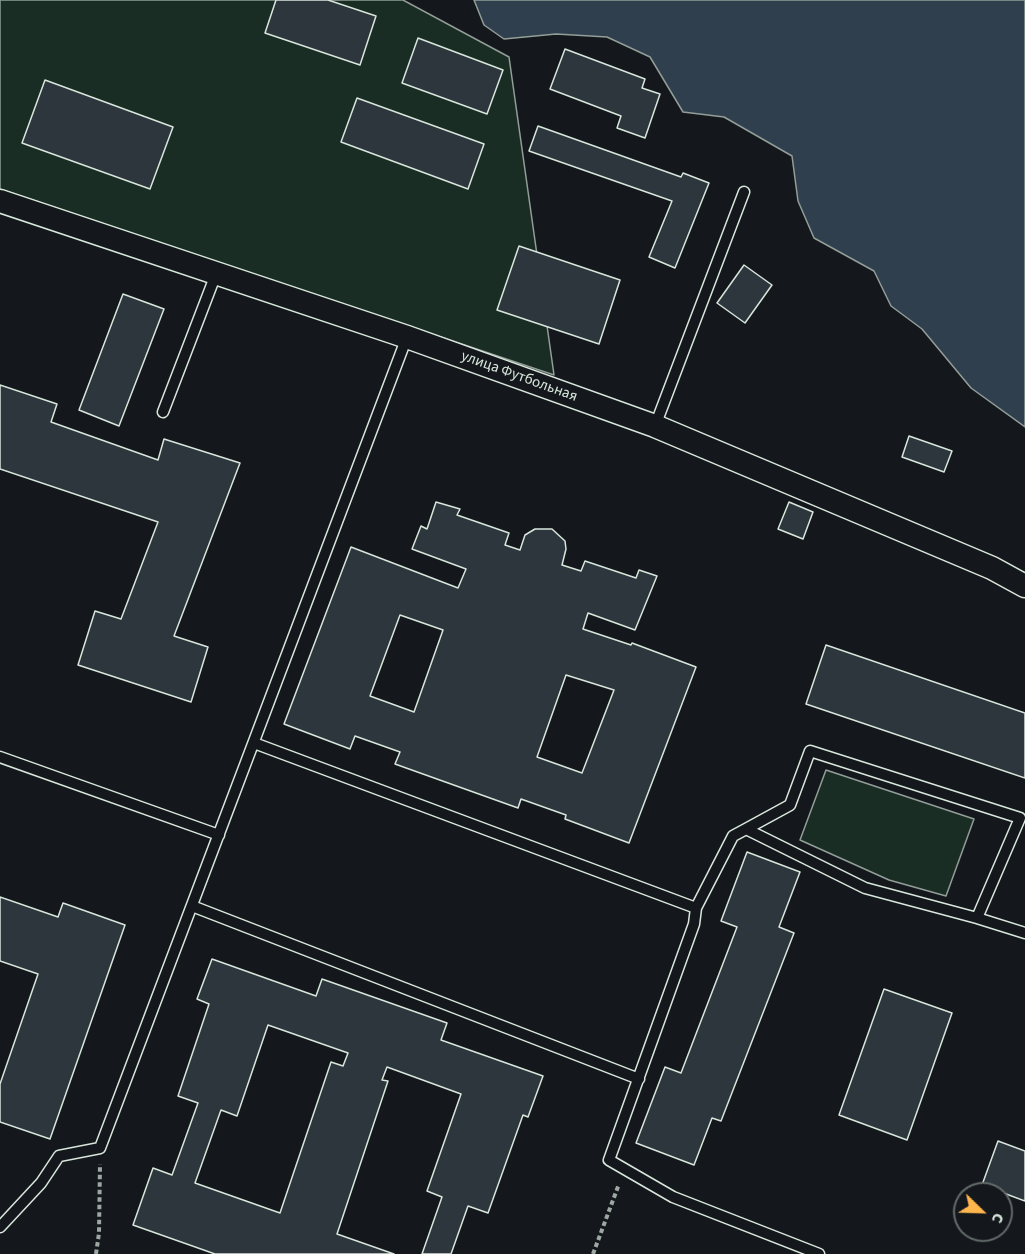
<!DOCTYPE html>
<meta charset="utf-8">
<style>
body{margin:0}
#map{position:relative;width:1025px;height:1254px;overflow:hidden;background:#14181c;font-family:"Source Sans 3",sans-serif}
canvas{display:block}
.north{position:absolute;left:953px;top:1182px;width:60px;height:60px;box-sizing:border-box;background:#14181c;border:2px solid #626a69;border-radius:50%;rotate:113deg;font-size:16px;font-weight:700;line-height:24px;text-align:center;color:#d8e6dc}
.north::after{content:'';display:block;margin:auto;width:21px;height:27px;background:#ffb74d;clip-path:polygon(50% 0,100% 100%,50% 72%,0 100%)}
</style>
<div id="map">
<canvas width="1025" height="1254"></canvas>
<div class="north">С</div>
</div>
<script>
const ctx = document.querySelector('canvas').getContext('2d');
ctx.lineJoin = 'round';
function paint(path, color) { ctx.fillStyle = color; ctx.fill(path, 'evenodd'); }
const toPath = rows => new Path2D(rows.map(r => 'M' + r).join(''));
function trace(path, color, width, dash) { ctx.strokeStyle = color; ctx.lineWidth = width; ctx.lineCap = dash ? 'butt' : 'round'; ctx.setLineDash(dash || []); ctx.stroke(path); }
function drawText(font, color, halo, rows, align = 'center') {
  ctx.font = font + ' "Source Sans 3",sans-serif'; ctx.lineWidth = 4.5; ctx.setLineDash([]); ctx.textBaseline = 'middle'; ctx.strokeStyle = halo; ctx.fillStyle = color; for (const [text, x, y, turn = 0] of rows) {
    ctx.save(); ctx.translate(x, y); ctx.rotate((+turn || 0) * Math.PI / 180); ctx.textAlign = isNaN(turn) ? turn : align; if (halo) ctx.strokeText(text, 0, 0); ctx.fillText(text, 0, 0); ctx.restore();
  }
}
const green = toPath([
 [0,0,403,0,509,57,554,375,0,189,0,0],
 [826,770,974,819,946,896,889,880,800,840,826,770]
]);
const water = toPath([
 [474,0,1025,0,1025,427,971,388,922,329,891,306,874,271,814,238,798,201,792,156,724,117,683,112,650,57,607,37,556,34,504,39,484,25,474,0]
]);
const building = toPath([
 [276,0,328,0,376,16,360,65,265,33,276,0],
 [418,38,503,70,487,114,402,83,418,38],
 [565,49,645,79,642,88,660,94,645,138,617,128,621,116,550,89,565,49],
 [45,80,173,127,150,189,22,143,45,80],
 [357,98,484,144,468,189,341,142,357,98],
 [538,126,681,177,683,173,709,183,675,268,649,257,672,201,529,151,538,126],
 [519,246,620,280,599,344,497,310,519,246],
 [744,265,772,285,745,323,717,303,744,265],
 [123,294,164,309,119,426,79,410,123,294],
 [0,385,57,404,51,422,158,460,164,439,240,463,174,636,208,647,191,702,78,665,95,611,121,619,158,522,0,469,0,385],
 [909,436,952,451,944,472,902,457,909,436],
 [436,502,460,509,457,515,509,533,505,545,520,550,525,535,535,529,552,529,565,541,566,549,562,565,581,571,585,561,636,578,639,570,657,576,635,630,588,613,583,629,631,645,632,643,696,667,629,843,565,819,566,815,521,799,518,808,395,764,400,752,355,736,350,749,284,724,351,547,458,588,466,569,412,549,421,526,427,529,436,502],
 [400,615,443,630,414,712,370,696,400,615],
 [566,675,614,690,582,773,537,757,566,675],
 [789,502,813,512,803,539,778,529,789,502],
 [826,645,1025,713,1025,778,806,704,826,645],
 [747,852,800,872,779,927,794,933,721,1121,712,1118,694,1165,636,1143,665,1067,681,1073,737,927,721,921,747,852],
 [0,897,58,917,63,903,125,925,50,1139,0,1122,0,1084,38,974,0,961,0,897],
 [212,959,316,996,322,979,447,1023,441,1040,543,1076,528,1117,523,1115,488,1213,468,1206,451,1254,422,1254,442,1197,427,1191,461,1094,387,1067,382,1080,388,1081,337,1234,394,1254,215,1254,133,1225,153,1168,172,1175,198,1103,178,1096,209,1004,197,999,212,959],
 [268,1025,348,1053,343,1066,331,1062,280,1213,195,1183,221,1110,237,1116,268,1025],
 [884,989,952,1013,907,1140,839,1115,884,989],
 [998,1141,1025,1151,1025,1201,982,1185,998,1141]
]);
const path = toPath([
 [96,1254,99,1233,100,1164],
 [593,1254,619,1184]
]);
const lane = toPath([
 [163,412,216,274],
 [655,426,744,192],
 [254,743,696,908,733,836,746,829,790,805,810,751,1020,818,977,918,865,888,746,829],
 [0,757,219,835],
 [192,906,639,1079],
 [696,908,694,924,609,1160,673,1197,819,1254],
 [977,918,1025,933],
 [0,1227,41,1183,59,1156,100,1148,407,337]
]);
const street = toPath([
 [0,201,407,337,655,426,992,568,1025,586]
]);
const streetNames = [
 ["улица Футбольная",519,377,20]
];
paint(green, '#1a2d24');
trace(green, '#939e99', 1.5);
paint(water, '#2f3f4d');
trace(water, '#939e99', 1.5);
paint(building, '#2c363c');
trace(building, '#d8e6dc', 1.5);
trace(lane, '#d8e6dc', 13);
trace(street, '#d8e6dc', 25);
trace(path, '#9da8a2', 4, [4.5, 3]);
trace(lane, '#14181c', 10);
trace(street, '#14181c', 22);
drawText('15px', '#d8e6dc', '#14181c', streetNames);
</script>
